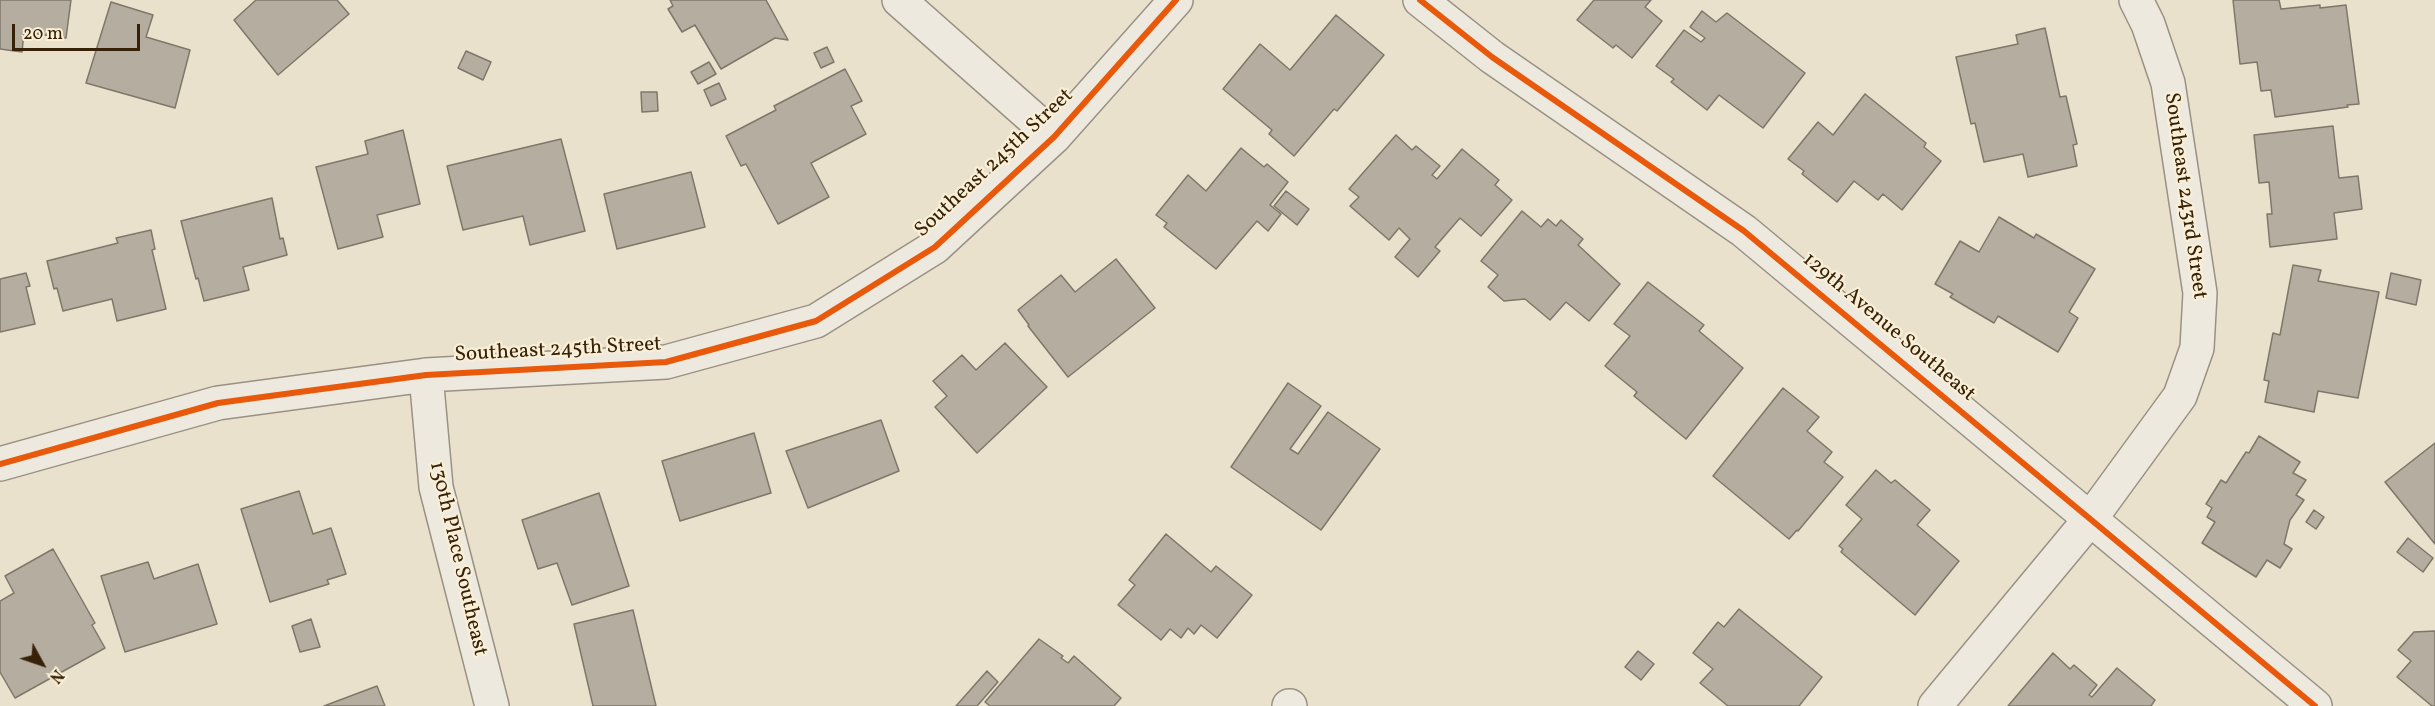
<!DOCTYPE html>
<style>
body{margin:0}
#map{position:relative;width:2435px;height:706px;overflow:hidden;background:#eae1cd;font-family:Vollkorn,serif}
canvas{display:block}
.north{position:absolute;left:12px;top:634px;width:60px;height:60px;-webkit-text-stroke:4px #f9efd7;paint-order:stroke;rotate:130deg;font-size:16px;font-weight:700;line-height:24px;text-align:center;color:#372109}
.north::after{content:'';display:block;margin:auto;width:21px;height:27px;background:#372109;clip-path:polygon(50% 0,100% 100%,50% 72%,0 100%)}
.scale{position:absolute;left:12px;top:24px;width:128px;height:27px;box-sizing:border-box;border:3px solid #372109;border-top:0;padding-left:8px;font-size:18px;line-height:21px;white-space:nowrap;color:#372109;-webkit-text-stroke:4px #f9efd7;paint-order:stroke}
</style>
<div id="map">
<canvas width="2435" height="706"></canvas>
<div class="north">N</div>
<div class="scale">20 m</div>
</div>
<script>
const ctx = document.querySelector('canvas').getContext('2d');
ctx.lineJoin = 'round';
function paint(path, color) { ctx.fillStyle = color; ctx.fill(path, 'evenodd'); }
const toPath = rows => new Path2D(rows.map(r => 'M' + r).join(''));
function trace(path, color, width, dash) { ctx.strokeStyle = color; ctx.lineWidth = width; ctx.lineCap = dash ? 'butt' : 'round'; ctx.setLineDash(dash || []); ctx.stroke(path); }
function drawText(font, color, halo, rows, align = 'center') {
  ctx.font = font + ' Vollkorn,serif'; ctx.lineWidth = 4.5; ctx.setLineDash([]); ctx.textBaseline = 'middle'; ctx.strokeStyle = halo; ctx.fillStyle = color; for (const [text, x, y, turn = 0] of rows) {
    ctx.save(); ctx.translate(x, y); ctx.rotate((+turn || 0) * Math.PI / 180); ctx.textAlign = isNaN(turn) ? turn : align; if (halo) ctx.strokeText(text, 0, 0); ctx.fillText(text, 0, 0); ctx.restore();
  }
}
const building = toPath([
 [0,0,71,0,66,38,24,32,22,52,0,49,0,0],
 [256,0,337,0,349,14,278,75,234,20,256,0],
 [670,0,766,0,788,40,775,38,721,69,695,25,682,32,668,9,673,6,670,0],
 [1594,0,1651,0,1645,7,1662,21,1632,58,1616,45,1613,48,1577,20,1594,0],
 [2233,0,2279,0,2281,9,2320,5,2320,8,2346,5,2359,104,2347,105,2348,107,2275,117,2271,90,2261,91,2257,62,2240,64,2233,0],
 [111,2,153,15,146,37,190,50,175,108,86,83,111,2],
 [1702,11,1716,22,1727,13,1805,73,1763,128,1719,95,1707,110,1671,82,1674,79,1656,66,1684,30,1701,42,1705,38,1690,27,1702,11],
 [1336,15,1384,55,1337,111,1334,109,1294,156,1269,134,1272,130,1223,89,1260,44,1290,70,1336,15],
 [2045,28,2060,97,2066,96,2077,144,2073,145,2077,166,2028,177,2023,154,1984,162,1975,123,1971,124,1956,57,2018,44,2016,35,2045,28],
 [827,47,834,62,821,68,814,53,827,47],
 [466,51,491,62,483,80,458,68,466,51],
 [709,62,716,74,698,84,691,72,709,62],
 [845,69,862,101,851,106,866,134,811,163,829,197,778,224,746,164,741,166,726,136,776,110,774,106,845,69],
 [719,83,726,99,711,106,704,90,719,83],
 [641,92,657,92,658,111,642,112,641,92],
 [1865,94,1926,143,1924,147,1941,161,1902,210,1883,194,1878,200,1854,181,1837,202,1802,174,1804,171,1788,159,1818,122,1833,135,1865,94],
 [2333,126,2339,178,2358,176,2362,209,2334,213,2337,239,2270,247,2267,214,2272,214,2269,182,2259,183,2254,135,2333,126],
 [403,130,420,204,377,215,383,237,338,249,316,167,368,154,365,141,403,130],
 [1396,135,1412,150,1416,146,1440,166,1432,175,1437,179,1462,149,1499,180,1495,185,1512,200,1481,236,1460,218,1435,247,1440,251,1418,277,1395,257,1410,239,1399,228,1389,240,1350,206,1359,197,1349,189,1396,135],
 [561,139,585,231,530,245,523,216,463,230,447,166,561,139],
 [1241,148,1264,167,1267,164,1288,182,1270,205,1281,214,1268,231,1257,221,1216,269,1164,227,1167,223,1156,215,1188,175,1206,191,1241,148],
 [691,172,705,227,617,249,604,194,691,172],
 [1286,191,1309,209,1297,225,1274,206,1286,191],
 [272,198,280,239,283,238,287,255,243,267,249,290,204,301,198,278,196,279,181,221,272,198],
 [1522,211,1541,227,1548,219,1556,226,1561,220,1583,239,1578,245,1620,284,1589,321,1566,302,1550,320,1525,299,1504,301,1488,287,1498,275,1481,261,1522,211],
 [1999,217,2034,238,2036,234,2095,269,2069,312,2078,318,2058,352,1998,316,1994,323,1950,297,1953,294,1935,284,1960,241,1979,252,1999,217],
 [151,230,155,249,152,250,166,309,117,321,112,299,63,311,57,288,54,289,47,261,118,243,116,238,151,230],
 [1116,259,1155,308,1068,377,1028,326,1029,325,1018,310,1061,275,1075,292,1116,259],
 [2293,265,2321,270,2318,281,2379,292,2358,398,2318,391,2314,412,2265,402,2269,381,2264,380,2273,333,2280,335,2293,265],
 [26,273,30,286,26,287,35,324,0,332,0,279,26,273],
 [2391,273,2421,280,2416,305,2386,298,2391,273],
 [1648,282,1704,325,1699,331,1743,368,1686,439,1634,396,1637,392,1605,366,1630,336,1614,324,1648,282],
 [1005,343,1047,387,977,453,935,407,947,396,933,381,962,355,976,370,1005,343],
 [1288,383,1321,406,1290,449,1298,454,1328,412,1380,449,1321,530,1231,467,1288,383],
 [1783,388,1819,417,1807,431,1832,452,1824,462,1843,477,1798,531,1797,530,1789,539,1713,476,1783,388],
 [881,420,899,471,808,508,786,451,881,420],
 [754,433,771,493,680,521,662,461,754,433],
 [2259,436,2300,462,2293,473,2306,480,2296,495,2304,500,2290,520,2284,544,2292,549,2280,568,2267,560,2256,577,2202,543,2215,522,2207,517,2212,508,2206,504,2221,480,2226,483,2246,452,2249,453,2259,436],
 [2435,443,2435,544,2385,482,2435,443],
 [1876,470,1891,483,1895,480,1930,510,1917,525,1959,561,1915,615,1841,552,1843,549,1839,546,1862,519,1846,505,1876,470],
 [299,491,313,534,331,528,346,574,327,580,329,584,270,602,241,509,299,491],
 [599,493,629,586,572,605,557,563,538,569,522,520,599,493],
 [2314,510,2324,517,2316,529,2306,522,2314,510],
 [1166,534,1211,572,1216,566,1252,595,1217,638,1201,625,1194,634,1188,628,1181,638,1170,629,1161,640,1118,605,1135,585,1129,580,1166,534],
 [2408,538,2433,558,2423,572,2397,552,2408,538],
 [53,549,95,623,92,625,105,648,15,698,0,672,0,601,14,593,5,576,53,549],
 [148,562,154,579,198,564,217,624,125,652,101,576,148,562],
 [1739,609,1822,677,1799,706,1728,706,1700,683,1713,669,1693,653,1718,622,1724,627,1739,609],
 [633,610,656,706,593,706,574,624,633,610],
 [311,619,320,647,300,652,292,626,311,619],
 [2435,631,2435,706,2432,706,2397,677,2411,661,2398,650,2414,632,2435,631],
 [1039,639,1063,656,1061,658,1068,663,1074,656,1121,698,1114,706,990,706,985,702,1039,639],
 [1638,651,1654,664,1641,680,1625,667,1638,651],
 [2053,653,2070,669,2074,665,2097,685,2089,695,2092,697,2117,668,2155,700,2151,706,2008,706,2053,653],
 [987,671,998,682,977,706,956,706,987,671],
 [377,686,385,706,324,706,377,686]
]);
const street = toPath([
 [899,0,1054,137],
 [1420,0,1492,57,1744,231,2315,706],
 [426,375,436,487,492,706],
 [0,464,218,403,426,375,666,362,816,321,935,247,1054,137,1176,0],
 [1289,706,1290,706],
 [1935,706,2091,518,2180,396,2197,348,2200,293,2168,83,2148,24,2136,0]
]);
const cycleway = toPath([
 [1420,0,1492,57,1744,231,2315,706],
 [0,464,218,403,426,375,666,362,816,321,935,247,1054,137,1176,0]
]);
const streetNames = [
 ["Southeast 245th Street",995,164,-43],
 ["Southeast 243rd Street",2184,196,82],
 ["129th Avenue Southeast",1888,328,40],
 ["Southeast 245th Street",558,351,-3],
 ["130th Place Southeast",457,559,77]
];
paint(building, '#b5ad9f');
trace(building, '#7f7769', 1.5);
trace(street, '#999183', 36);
trace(street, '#ede9df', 33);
trace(cycleway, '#e8590c', 6);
drawText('21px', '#372109', '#f9efd7', streetNames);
</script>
